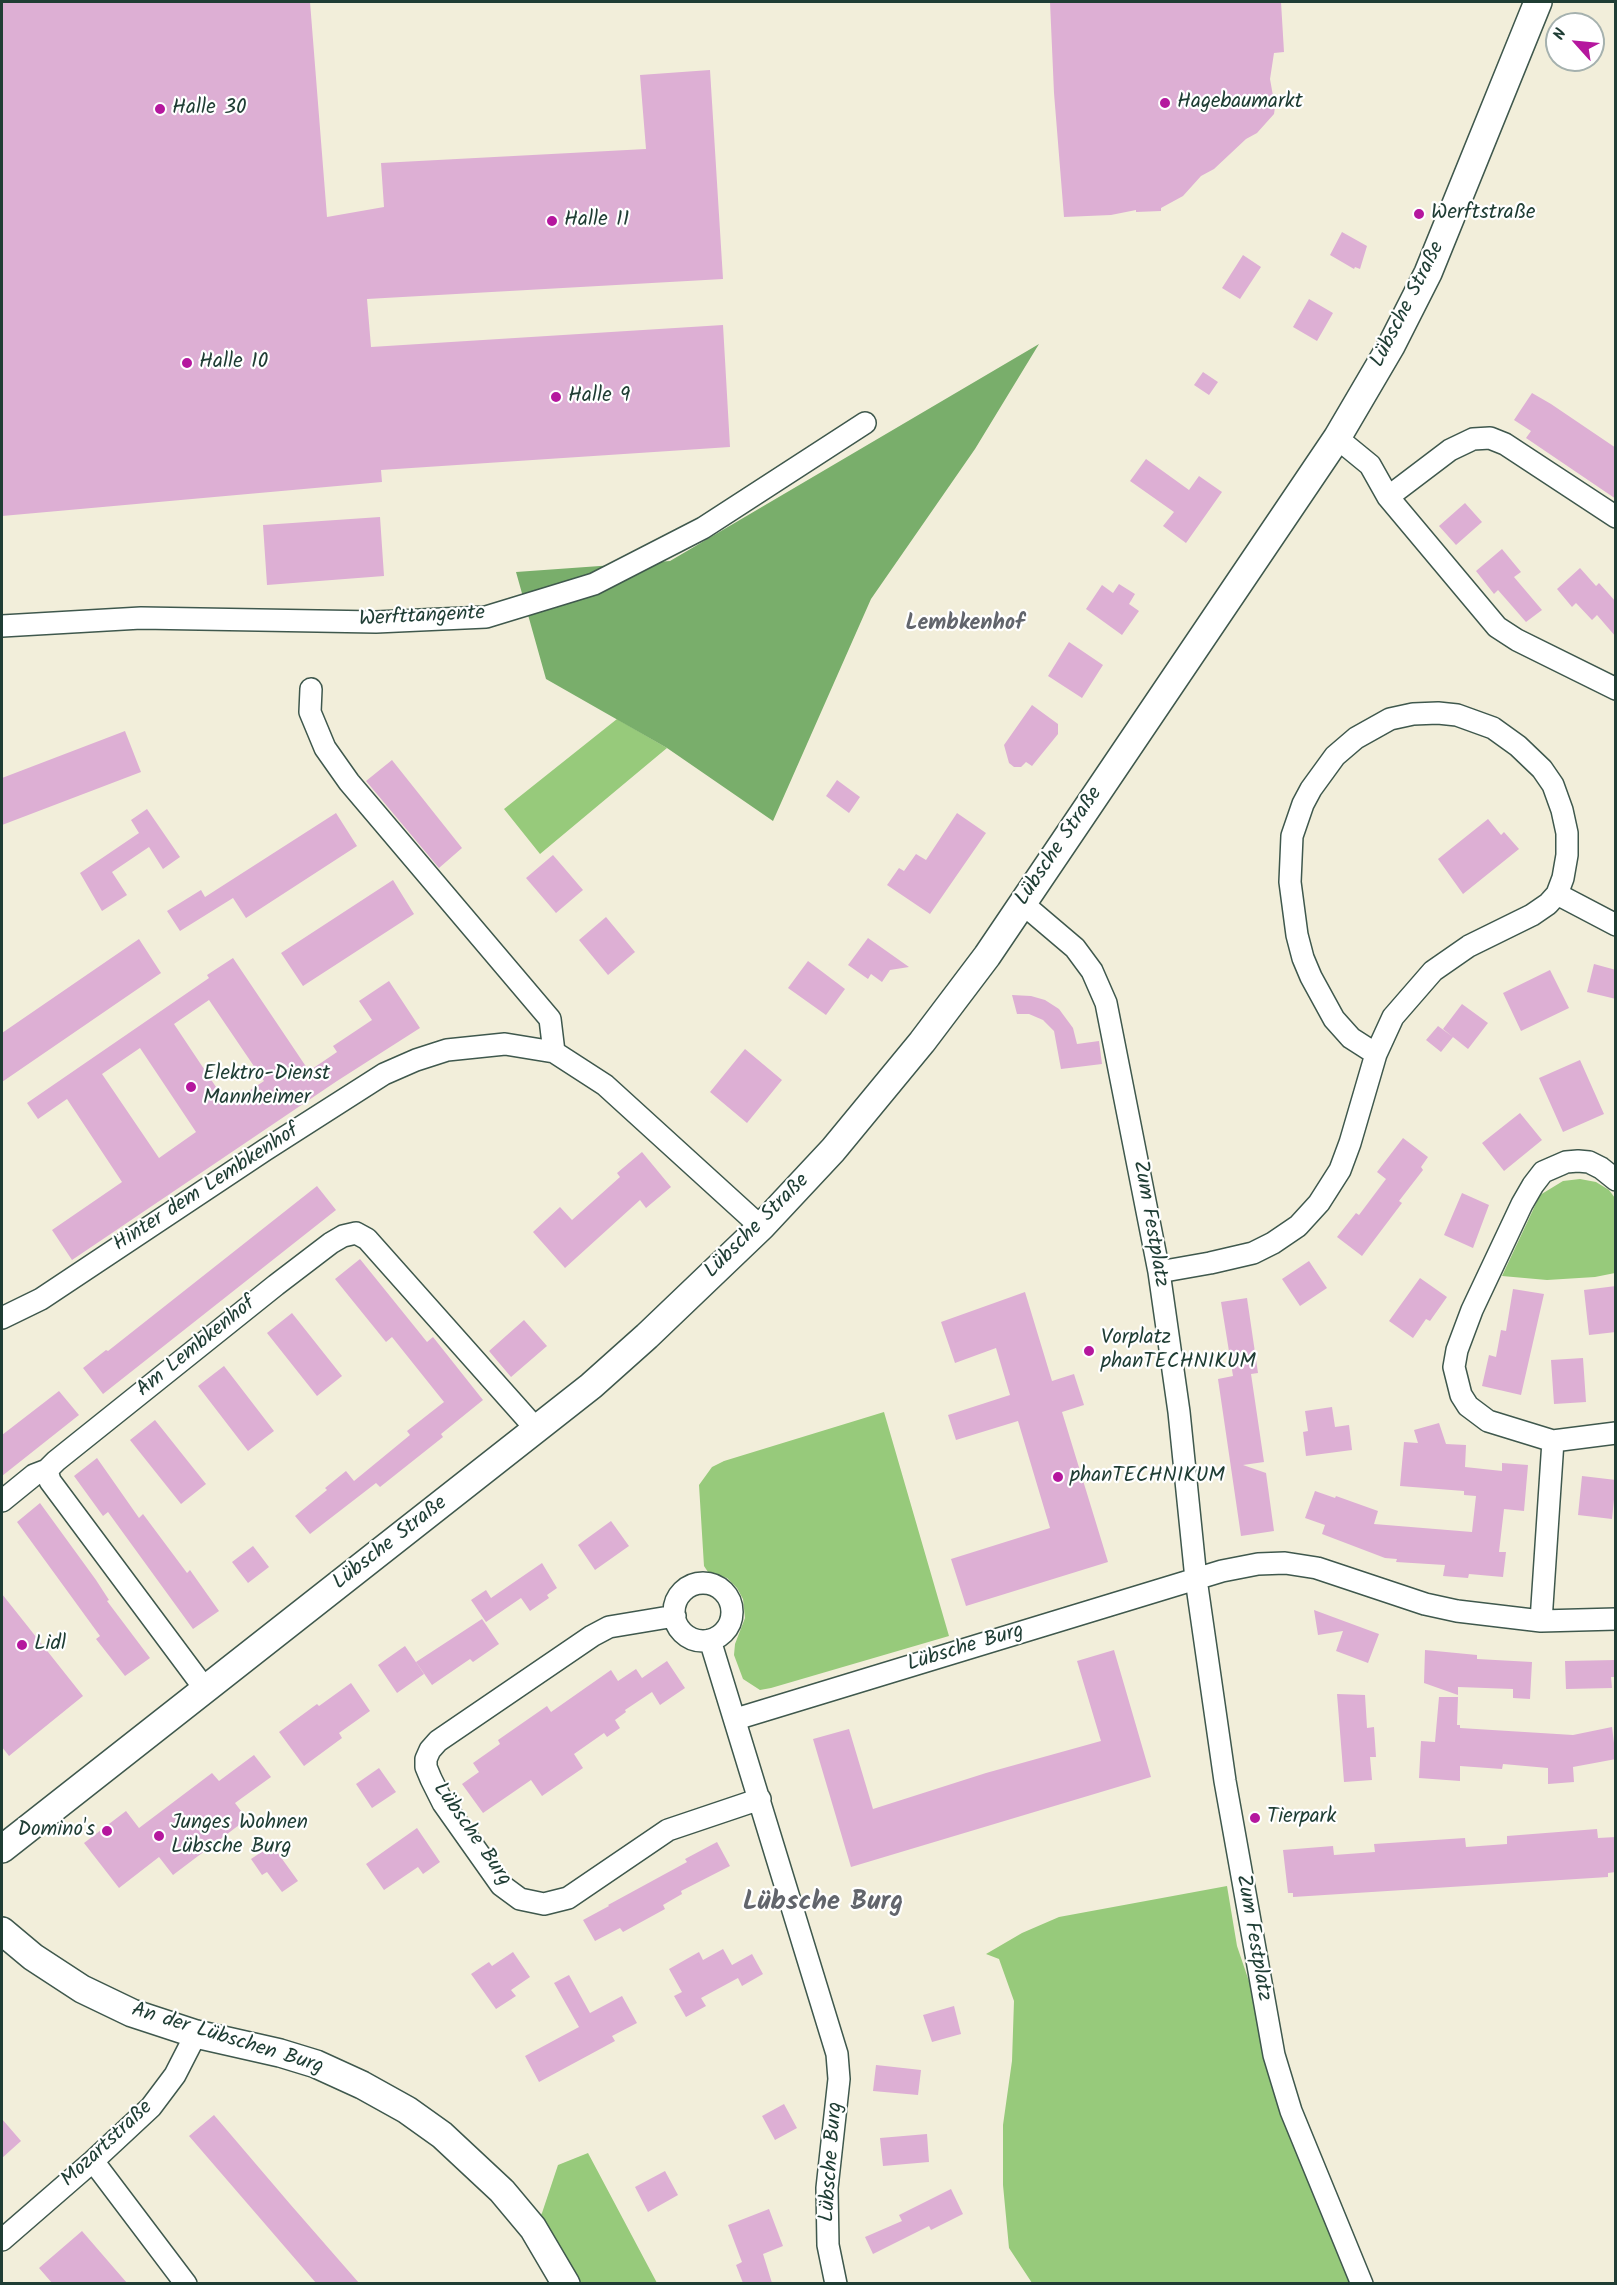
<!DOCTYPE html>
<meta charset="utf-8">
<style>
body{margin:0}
#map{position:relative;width:1617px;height:2285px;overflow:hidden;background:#f2eeda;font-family:Kalam,sans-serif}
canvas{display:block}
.frame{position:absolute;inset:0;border:3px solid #1f3d34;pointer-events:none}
.north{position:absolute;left:1545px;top:12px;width:60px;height:60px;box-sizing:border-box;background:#fff;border:2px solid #a5b1ae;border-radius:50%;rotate:297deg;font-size:16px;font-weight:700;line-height:24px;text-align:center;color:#1f3d34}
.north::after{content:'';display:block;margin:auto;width:21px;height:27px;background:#b5179e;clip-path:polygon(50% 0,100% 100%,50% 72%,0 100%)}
</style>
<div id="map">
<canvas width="1617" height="2285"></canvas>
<div class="frame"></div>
<div class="north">N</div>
</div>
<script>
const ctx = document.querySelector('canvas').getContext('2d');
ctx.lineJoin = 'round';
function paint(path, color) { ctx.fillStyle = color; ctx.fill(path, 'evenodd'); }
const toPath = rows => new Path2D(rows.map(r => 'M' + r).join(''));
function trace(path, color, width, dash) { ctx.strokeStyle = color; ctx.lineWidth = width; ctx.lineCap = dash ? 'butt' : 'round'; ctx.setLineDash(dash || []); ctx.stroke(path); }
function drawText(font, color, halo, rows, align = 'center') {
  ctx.font = font + ' Kalam,sans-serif'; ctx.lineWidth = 4.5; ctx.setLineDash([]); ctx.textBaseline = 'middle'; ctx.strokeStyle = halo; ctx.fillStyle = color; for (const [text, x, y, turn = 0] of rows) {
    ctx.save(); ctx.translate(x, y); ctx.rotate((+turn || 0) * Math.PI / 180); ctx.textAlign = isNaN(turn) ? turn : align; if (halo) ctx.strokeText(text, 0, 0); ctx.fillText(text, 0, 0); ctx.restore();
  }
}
const green = toPath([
 [617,719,667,748,540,854,504,809],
 [1580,1179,1596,1182,1609,1190,1615,1198,1615,1273,1595,1277,1547,1280,1502,1276,1540,1195,1563,1181],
 [884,1412,949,1636,771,1688,760,1690,743,1679,734,1655,735,1644,745,1618,743,1599,737,1588,727,1578,708,1572,704,1566,699,1485,712,1467,724,1461],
 [1227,1886,1237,1946,1274,2055,1362,2283,1032,2283,1009,2248,1003,2185,1003,2125,1012,2061,1014,2001,999,1959,986,1954,1022,1933,1059,1917],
 [588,2153,657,2283,566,2283,533,2228,542,2213,558,2165]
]);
const forest = toPath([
 [1039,344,975,449,871,599,773,821,667,748,546,679,516,572,670,561]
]);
const building = toPath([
 [2,2,310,2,327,217,384,207,381,163,646,149,640,75,710,70,723,279,367,299,371,347,723,325,730,447,381,470,382,482,2,516],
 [1050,2,1281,2,1284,52,1274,53,1270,79,1275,107,1274,114,1257,133,1246,139,1214,169,1201,176,1183,196,1161,208,1161,211,1136,212,1136,210,1111,215,1064,217,1054,93],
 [1342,232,1367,246,1360,269,1355,267,1354,269,1330,255],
 [1243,255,1261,267,1240,299,1222,288],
 [1309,299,1333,313,1317,341,1293,327],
 [1203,372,1218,382,1209,395,1194,385],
 [1532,393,1551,404,1616,448,1616,499,1526,438,1531,431,1514,420],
 [1146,459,1189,490,1199,476,1222,492,1186,543,1163,526,1174,512,1130,481],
 [1465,503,1482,522,1456,545,1439,526],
 [380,517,384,576,267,585,263,525],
 [1502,549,1521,572,1514,577,1542,610,1526,622,1498,590,1494,594,1476,571],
 [1580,568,1596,586,1599,583,1616,602,1616,637,1597,615,1592,620,1576,603,1572,607,1557,589],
 [1119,584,1135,594,1129,604,1139,611,1122,635,1086,609,1102,585,1113,593],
 [1069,642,1103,665,1082,698,1048,676],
 [1032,705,1058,724,1058,734,1032,766,1026,762,1021,767,1014,767,1009,763,1004,745],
 [125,731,141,772,2,825,2,778],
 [392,760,462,848,439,868,366,781],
 [837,780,860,797,849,813,826,796],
 [147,809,180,857,163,869,149,847,112,872,127,895,102,911,80,873,139,833,131,820],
 [336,813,357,846,246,918,233,898,180,931,167,911,201,890,205,897],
 [957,813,986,833,930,914,887,885,899,868,904,871,916,854,926,860],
 [1488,819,1501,835,1504,832,1519,849,1463,894,1438,859],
 [553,855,583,890,556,913,526,878],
 [393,880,414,914,303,986,281,953],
 [606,917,635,952,608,975,579,940],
 [868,938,909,967,890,970,882,982,871,974,868,979,848,965],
 [139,939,161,973,2,1082,2,1033],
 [233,958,309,1071,337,1052,333,1046,372,1020,359,1001,389,981,420,1028,337,1081,72,1260,52,1230,122,1182,67,1099,38,1119,27,1103,209,978,207,975],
 [209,1000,264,1081,228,1105,174,1024],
 [140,1048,196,1132,159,1158,102,1074],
 [808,961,845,989,826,1015,788,988],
 [1594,964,1616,970,1616,999,1587,992],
 [1550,970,1569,1008,1521,1031,1503,993],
 [1012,995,1031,996,1045,1000,1059,1009,1073,1028,1077,1044,1099,1041,1102,1064,1061,1069,1054,1031,1043,1020,1029,1014,1017,1014],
 [1462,1004,1488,1023,1468,1049,1443,1029],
 [1438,1026,1453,1037,1441,1052,1426,1040],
 [745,1049,782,1080,747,1123,710,1092],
 [1580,1060,1604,1114,1563,1132,1539,1078],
 [1520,1113,1542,1140,1504,1171,1482,1143],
 [1403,1138,1428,1157,1421,1167,1423,1170,1399,1201,1402,1203,1362,1256,1337,1237,1356,1213,1359,1215,1386,1179,1377,1172],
 [642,1152,671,1187,646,1208,640,1200,565,1268,533,1232,560,1207,572,1220,620,1177,617,1173],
 [317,1186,336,1210,103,1394,83,1368,106,1350,108,1351],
 [1462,1193,1489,1205,1473,1248,1444,1235],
 [360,1259,427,1342,433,1337,483,1400,441,1434,443,1437,380,1487,376,1483,310,1534,295,1516,327,1490,325,1488,346,1471,354,1481,410,1435,407,1431,444,1402,392,1337,386,1342,335,1279],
 [1309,1261,1327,1288,1300,1306,1282,1279],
 [1420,1278,1447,1297,1430,1321,1426,1319,1413,1338,1389,1321],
 [1616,1286,1616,1332,1589,1335,1584,1290],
 [1513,1289,1544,1294,1521,1395,1482,1386,1489,1355,1496,1357,1501,1330,1506,1331],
 [1025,1292,1052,1381,1074,1374,1084,1405,1062,1412,1108,1562,966,1606,951,1559,1050,1528,1018,1421,956,1440,948,1415,1010,1395,996,1348,955,1363,941,1322],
 [1247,1298,1258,1373,1251,1374,1264,1462,1243,1465,1266,1473,1274,1531,1241,1536,1218,1379,1233,1376,1221,1302],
 [292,1313,342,1376,317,1396,267,1333],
 [524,1320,547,1346,511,1377,489,1351],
 [1583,1358,1586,1402,1554,1404,1551,1360],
 [224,1366,274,1431,248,1451,198,1386],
 [59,1391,79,1415,2,1476,2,1435],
 [1332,1407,1335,1427,1349,1425,1352,1450,1306,1456,1303,1432,1308,1431,1305,1411],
 [155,1420,206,1484,181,1504,130,1440],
 [1439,1423,1446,1444,1466,1445,1465,1467,1502,1471,1502,1463,1528,1465,1524,1511,1504,1509,1499,1552,1506,1552,1503,1577,1469,1574,1468,1578,1443,1576,1445,1565,1396,1562,1397,1559,1385,1558,1322,1534,1325,1525,1305,1518,1315,1491,1335,1498,1336,1496,1378,1511,1374,1524,1472,1532,1476,1496,1464,1495,1464,1491,1400,1486,1404,1442,1418,1443,1414,1430],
 [97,1458,139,1518,143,1514,187,1573,190,1570,219,1611,193,1629,108,1512,103,1516,74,1476],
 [1582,1476,1616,1480,1612,1519,1578,1515],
 [40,1503,96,1580,109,1600,107,1601,150,1658,125,1676,96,1639,100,1636,17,1522],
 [611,1521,629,1546,595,1570,578,1545],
 [253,1546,269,1567,248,1583,232,1562],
 [542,1563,557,1588,547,1595,549,1598,530,1611,521,1598,486,1622,471,1600,486,1590,491,1598],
 [2,1594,83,1696,9,1756,2,1747],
 [1314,1610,1379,1634,1368,1663,1336,1651,1343,1631,1318,1635],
 [482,1619,499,1644,473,1662,470,1659,432,1685,416,1662],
 [405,1646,424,1674,397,1693,378,1665],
 [1114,1650,1151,1777,851,1867,813,1739,849,1729,873,1809,986,1773,1101,1741,1077,1661],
 [1425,1650,1477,1655,1477,1659,1532,1662,1530,1699,1513,1698,1513,1689,1458,1687,1458,1695,1424,1683],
 [1616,1660,1616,1677,1611,1677,1612,1688,1566,1689,1565,1661],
 [667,1661,685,1688,660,1705,652,1692,625,1710,626,1712,615,1720,620,1728,607,1737,604,1733,574,1754,583,1768,542,1796,531,1780,483,1813,462,1784,479,1772,473,1763,500,1744,498,1740,547,1706,551,1712,611,1670,618,1681,636,1669,642,1678],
 [351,1683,370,1711,339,1733,342,1738,304,1766,279,1732,317,1704,319,1706],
 [1337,1694,1365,1695,1367,1728,1374,1727,1376,1757,1370,1757,1372,1780,1344,1782],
 [1439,1697,1458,1697,1457,1725,1460,1725,1460,1728,1573,1735,1612,1727,1616,1759,1573,1767,1574,1782,1548,1784,1548,1768,1503,1764,1502,1769,1460,1766,1460,1781,1419,1778,1421,1741,1435,1742],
 [254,1755,271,1777,235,1803,247,1819,173,1875,159,1857,119,1888,84,1843,126,1811,139,1828,212,1773,219,1781],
 [379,1768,396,1792,372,1808,356,1784],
 [417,1828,440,1862,423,1874,418,1867,384,1890,366,1864],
 [1597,1829,1598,1838,1616,1837,1616,1872,1608,1873,1608,1877,1293,1897,1293,1893,1288,1893,1283,1850,1333,1846,1334,1855,1375,1852,1374,1844,1465,1838,1466,1847,1507,1844,1507,1836],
 [717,1842,730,1866,681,1891,682,1894,663,1905,665,1909,623,1932,620,1928,595,1941,583,1920,609,1906,608,1905,687,1862,685,1859],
 [272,1845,298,1881,282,1892,267,1872,262,1875,251,1859],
 [723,1949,732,1965,752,1954,763,1974,742,1986,738,1978,701,1998,706,2006,686,2017,674,1996,682,1992,669,1969,699,1952,703,1960],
 [513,1952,530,1977,511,1990,516,1996,496,2009,471,1974,489,1962,492,1966],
 [569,1975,590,2013,622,1996,637,2023,612,2036,615,2041,539,2082,525,2056,579,2027,554,1983],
 [954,2006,961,2034,932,2042,923,2015],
 [876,2065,921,2070,918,2095,873,2091],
 [784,2104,797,2128,775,2140,762,2116],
 [214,2115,290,2204,359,2283,316,2283,189,2136],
 [2,2119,21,2141,2,2158],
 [927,2134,929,2162,883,2166,880,2138],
 [665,2171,678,2195,648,2212,635,2187],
 [951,2189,963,2214,931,2230,929,2226,873,2254,865,2237,902,2221,899,2215],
 [769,2209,783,2246,763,2254,772,2283,743,2283,736,2265,742,2262,728,2225],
 [82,2231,127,2283,52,2283,39,2268]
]);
const minor = toPath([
 [1337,438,1370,465,1388,497,1497,627,1517,640,1616,689],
 [1388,497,1450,450,1473,439,1490,438,1505,444,1616,517],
 [2,626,141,618,376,622,486,617,594,584,703,528,865,423],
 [311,689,310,712,325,748,349,782,550,1019,554,1052,605,1085,761,1227],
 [1557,894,1616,925],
 [1022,903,1075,948,1092,971,1106,1003,1159,1272,1179,1412,1196,1579,1225,1781,1274,2055,1291,2111,1362,2284],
 [1616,1180,1601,1168,1589,1162,1578,1161,1566,1162,1543,1172,1533,1185,1522,1204,1472,1310,1457,1350,1454,1367,1461,1395,1468,1406,1488,1421,1553,1441,1616,1433],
 [1159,1272,1210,1263,1253,1253,1273,1243,1298,1226,1319,1203,1340,1170,1350,1143,1376,1054,1393,1017,1433,971,1469,946,1532,915,1548,904,1557,894,1563,878,1567,855,1567,833,1562,810,1553,785,1542,769,1518,746,1493,728,1457,715,1438,713,1413,714,1390,719,1356,738,1335,756,1311,789,1303,804,1292,836,1290,882,1297,935,1303,958,1311,977,1334,1019,1351,1038,1376,1054],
 [2,1318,41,1299,265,1150,384,1074,416,1060,447,1050,505,1044,554,1052],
 [47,1470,50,1481,205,1689],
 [2,1501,34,1475,47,1470,56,1461,276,1285,331,1243,343,1236,356,1233,367,1239,537,1430],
 '674 1612a29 29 0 1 1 58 0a29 29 0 1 1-58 0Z',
 [675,1616,609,1627,592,1636,438,1741,430,1750,426,1759,426,1767,431,1779,443,1803,501,1885,520,1899,544,1904,568,1898,668,1830,760,1799],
 [1541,1621,1553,1441],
 [710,1640,837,2054,839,2079,827,2188,828,2245,836,2284],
 [736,1719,1222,1571,1258,1564,1285,1563,1317,1568,1425,1604,1457,1611,1541,1621,1616,1619],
 [93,2161,186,2284],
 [2,2240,93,2161,151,2107,175,2075,196,2034]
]);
const tertiary = toPath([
 [2,1849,591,1386,647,1336,761,1227,833,1150,922,1042,987,956,1337,438,1391,346,1428,273,1538,2],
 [2,1931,33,1957,82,1989,132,2013,196,2034,280,2053,316,2064,362,2085,407,2110,442,2135,502,2191,533,2228,566,2284]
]);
const markers = [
 [1165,103,6,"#b5179e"],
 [160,109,6,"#b5179e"],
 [1419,214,6,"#b5179e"],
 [552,221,6,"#b5179e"],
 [187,363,6,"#b5179e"],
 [556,397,6,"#b5179e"],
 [191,1087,6,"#b5179e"],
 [1089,1351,6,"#b5179e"],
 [1058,1477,6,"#b5179e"],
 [22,1645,6,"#b5179e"],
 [1255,1818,6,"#b5179e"],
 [107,1831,6,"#b5179e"],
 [159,1836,6,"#b5179e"]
];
const poiNames = [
 ["Hagebaumarkt",1177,103],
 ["Halle 30",172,109],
 ["Werftstraße",1431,214],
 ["Halle 11",564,221],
 ["Halle 10",199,363],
 ["Halle 9",568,397],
 ["Elektro-Dienst",203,1075],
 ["Mannheimer",203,1099],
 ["Vorplatz",1101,1339],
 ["phanTECHNIKUM",1101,1363],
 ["phanTECHNIKUM",1070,1477],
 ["Lidl",34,1645],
 ["Tierpark",1267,1818],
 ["Junges Wohnen",171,1824],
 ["Lübsche Burg",171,1848],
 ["Domino's",95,1831,"right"]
];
const streetNames = [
 ["Lübsche Straße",1409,305,-63],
 ["Werfttangente",422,618,-3],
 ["Lübsche Straße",1060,847,-56],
 ["Hinter dem Lembkenhof",207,1189,-33],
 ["Zum Festplatz",1149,1224,80],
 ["Lübsche Straße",758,1227,-45],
 ["Am Lembkenhof",197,1348,-39],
 ["Lübsche Straße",391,1544,-38],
 ["Lübsche Burg",966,1649,-17],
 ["Lübsche Burg",471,1835,55],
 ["Zum Festplatz",1252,1938,80],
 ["An der Lübschen Burg",227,2040,17],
 ["Mozartstraße",108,2145,-43],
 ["Lübsche Burg",833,2162,-86]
];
const neighbourhoodNames = [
 ["Lembkenhof",965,625]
];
const districtNames = [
 ["Lübsche Burg",823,1904]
];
paint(green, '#97ca7b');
paint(forest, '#79ae6b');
paint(building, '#ddafd4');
trace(minor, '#3f584d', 24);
trace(tertiary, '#3f584d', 30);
trace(minor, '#fff', 21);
trace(tertiary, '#fff', 27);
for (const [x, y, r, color] of markers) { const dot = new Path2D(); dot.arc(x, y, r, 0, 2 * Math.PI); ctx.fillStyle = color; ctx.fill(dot); trace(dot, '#fff', 2); }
drawText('21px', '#1f3d34', '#fff', poiNames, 'left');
drawText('21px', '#1f3d34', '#fff', streetNames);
drawText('bold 22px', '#62656c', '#fff', neighbourhoodNames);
drawText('bold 27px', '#62656c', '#fff', districtNames);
</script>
